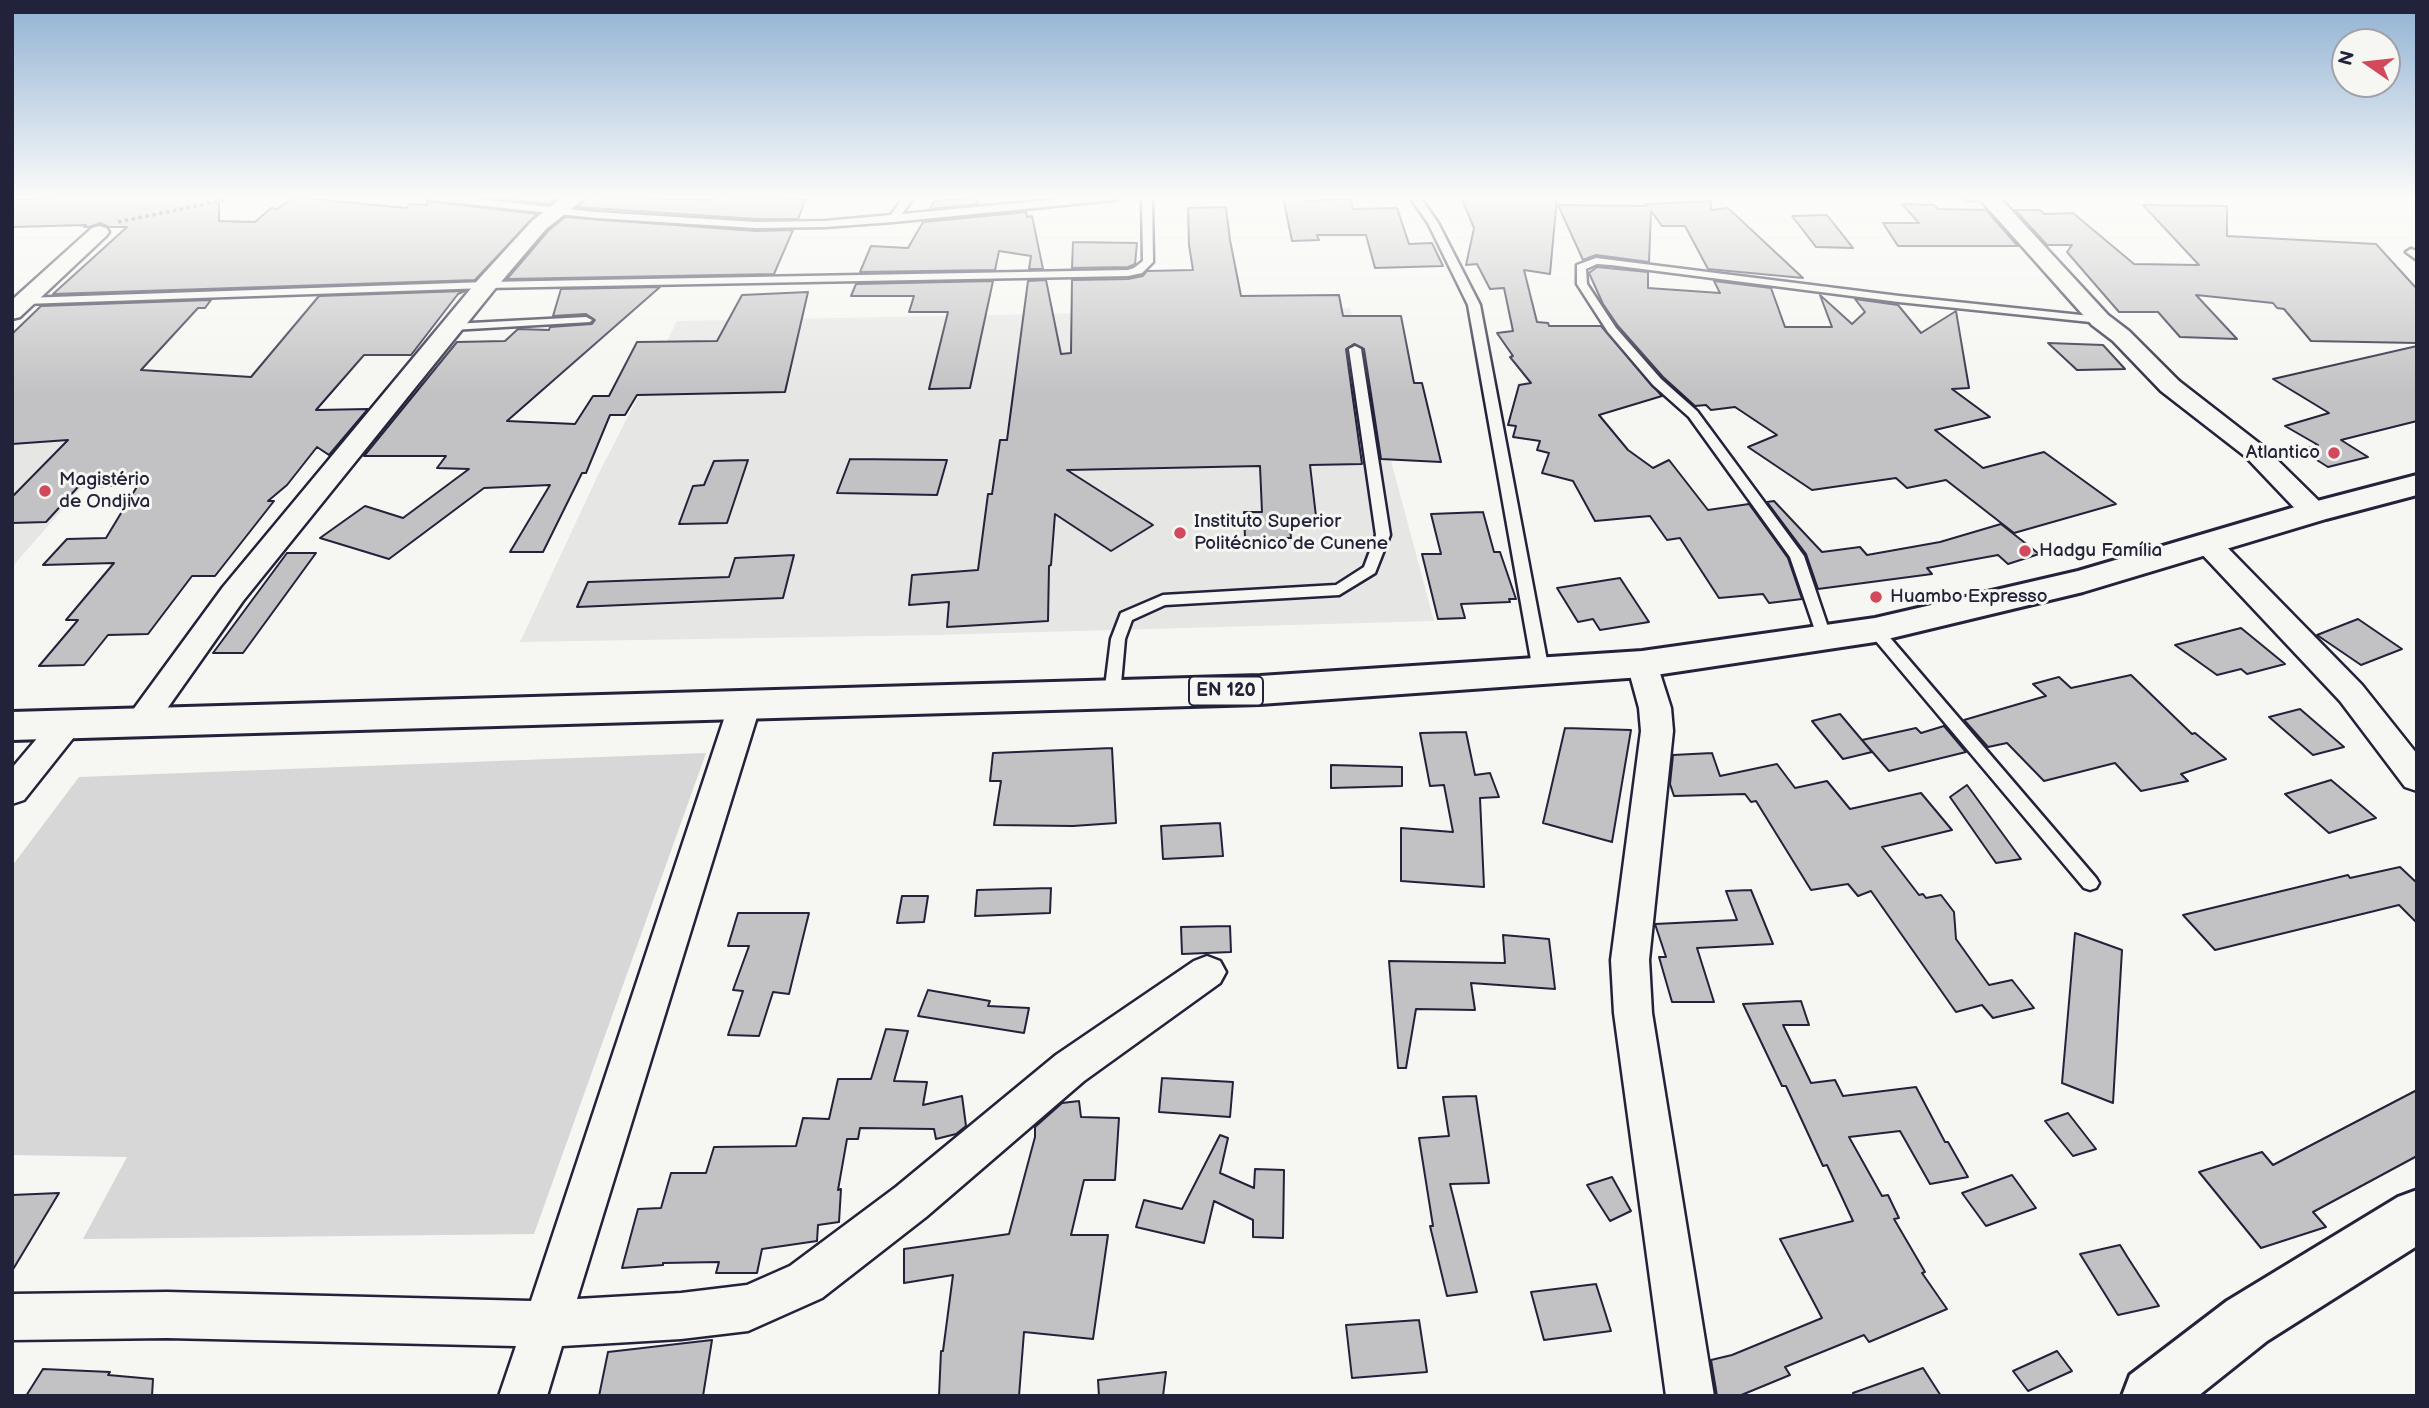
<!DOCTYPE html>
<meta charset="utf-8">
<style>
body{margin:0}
#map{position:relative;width:2429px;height:1408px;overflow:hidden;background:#f6f6f2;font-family:"Balsamiq Sans",sans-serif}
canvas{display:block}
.frame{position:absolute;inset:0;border:14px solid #22223b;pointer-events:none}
.north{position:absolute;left:2331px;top:28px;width:70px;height:70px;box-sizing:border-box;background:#f6f6f2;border:2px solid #a1a1a9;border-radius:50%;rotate:284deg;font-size:19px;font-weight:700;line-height:28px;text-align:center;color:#22223b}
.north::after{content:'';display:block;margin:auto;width:24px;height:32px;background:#d1495b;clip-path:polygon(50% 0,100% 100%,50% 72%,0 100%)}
</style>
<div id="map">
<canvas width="2429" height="1408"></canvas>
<div class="frame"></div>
<div class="north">N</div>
</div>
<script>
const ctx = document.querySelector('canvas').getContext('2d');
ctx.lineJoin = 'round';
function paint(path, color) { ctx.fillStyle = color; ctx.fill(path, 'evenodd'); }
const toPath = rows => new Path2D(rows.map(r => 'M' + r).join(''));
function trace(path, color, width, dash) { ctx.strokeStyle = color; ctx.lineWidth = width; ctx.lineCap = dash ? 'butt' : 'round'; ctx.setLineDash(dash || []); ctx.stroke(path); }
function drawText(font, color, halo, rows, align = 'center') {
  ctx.font = font + ' "Balsamiq Sans",sans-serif'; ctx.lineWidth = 6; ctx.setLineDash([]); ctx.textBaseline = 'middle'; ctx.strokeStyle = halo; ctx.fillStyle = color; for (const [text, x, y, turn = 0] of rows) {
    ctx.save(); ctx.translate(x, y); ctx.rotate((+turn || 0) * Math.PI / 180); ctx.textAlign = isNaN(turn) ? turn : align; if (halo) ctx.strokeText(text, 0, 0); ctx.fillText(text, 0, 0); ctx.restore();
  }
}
const built = toPath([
 [1350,308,1434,621,935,635,520,642,598,475,677,321],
 [149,411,12,567,12,415]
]);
const green = toPath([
 [706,753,534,1234,83,1239,127,1157,12,1155,12,866,79,777]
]);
const building = toPath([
 [64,197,219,197,219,221,255,222,271,208,277,209,294,197,406,208,410,204,427,205,427,201,537,214,475,280,53,294,127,227,109,227,100,223,89,227,84,227,86,225,12,227,12,200,64,197],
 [484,197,559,197,549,204,484,197],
 [589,197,711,200,713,197,806,199,798,219,756,219,577,207,589,197],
 [1283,197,1306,197,1307,201,1350,199,1353,209,1397,208,1409,244,1432,243,1443,266,1375,268,1366,235,1317,235,1319,240,1292,241,1283,197],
 [1461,197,1557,197,1550,274,1524,270,1537,322,1548,323,1549,326,1601,326,1662,396,1599,415,1628,450,1653,468,1669,460,1708,510,1749,504,1788,558,1802,599,1769,603,1763,594,1719,598,1680,538,1667,540,1650,516,1595,521,1573,481,1542,473,1549,453,1537,450,1540,441,1513,437,1516,426,1508,425,1519,385,1531,383,1510,357,1513,356,1497,333,1513,331,1504,288,1490,289,1477,264,1466,265,1474,228,1461,197],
 [977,198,978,204,930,209,934,201,977,198],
 [1711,201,1711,210,1728,208,1803,278,1708,269,1685,226,1662,226,1651,211,1649,262,1596,255,1583,260,1558,205,1648,206,1646,204,1711,201],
 [1902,204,1934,205,1938,209,1986,210,2018,246,1898,246,1883,223,1919,223,1902,204],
 [2143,205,2227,206,2227,236,2376,244,2417,289,2417,343,2311,341,2284,309,2277,308,2273,303,2196,295,2237,339,2180,337,2158,312,2119,312,2067,252,2072,245,2047,245,2015,210,2040,210,2044,214,2073,213,2134,264,2199,265,2143,205],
 [1226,207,1230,240,1241,296,1339,295,1343,316,1401,316,1414,383,1422,383,1441,462,1381,459,1364,349,1354,344,1346,349,1362,464,1310,465,1317,525,1290,526,1291,538,1245,538,1244,512,1262,512,1260,466,1067,470,1153,525,1111,551,1055,514,1051,565,1049,566,1048,621,947,627,949,602,909,605,912,575,978,570,988,494,992,494,1000,440,1007,440,1028,281,1046,280,1061,354,1071,353,1072,280,1128,279,1143,276,1147,271,1193,270,1189,245,1188,208,1226,207],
 [1026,212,1027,217,1032,216,1043,269,1029,269,1031,256,999,251,995,270,860,272,871,246,908,248,923,222,1026,212],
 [1827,215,1853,248,1816,247,1792,216,1827,215],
 [565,217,756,231,793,230,774,274,507,279,548,231,565,217],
 [1073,242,1137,243,1135,264,1128,267,1072,268,1073,242],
 [1597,267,1648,272,1648,288,1720,293,1714,281,1771,288,1785,327,1832,327,1820,295,1852,324,1865,312,1855,299,1898,305,1921,333,1956,311,1969,388,1952,389,1990,417,1935,430,1983,468,2044,452,2116,504,2014,533,1946,480,1907,488,1896,478,1812,490,1748,447,1777,435,1735,407,1711,410,1706,405,1695,406,1663,377,1618,326,1603,304,1589,273,1597,267],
 [993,281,970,388,929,389,948,312,909,312,914,296,851,296,856,284,993,281],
 [660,287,507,421,575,424,593,396,609,396,637,342,717,341,742,295,808,292,785,392,637,395,625,415,610,415,586,473,582,473,543,552,510,552,550,485,484,488,389,559,320,538,365,506,403,518,469,469,437,468,446,456,364,456,457,342,505,341,518,329,549,330,550,327,592,324,595,320,586,314,553,316,561,289,660,287],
 [465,291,458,294,411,355,364,355,316,410,368,409,329,455,317,447,287,485,268,501,274,501,215,576,192,576,148,634,108,635,84,665,39,666,78,620,66,620,114,563,43,565,67,539,106,538,138,485,78,487,46,522,12,523,12,497,68,440,12,444,12,334,41,306,211,300,205,308,198,308,141,370,251,377,319,296,465,291],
 [2048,343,2103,345,2125,369,2077,370,2048,343],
 [2417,346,2417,421,2341,440,2368,457,2328,467,2301,450,2318,445,2285,426,2329,413,2273,379,2417,346],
 [850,459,947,460,937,495,837,493,850,459],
 [748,460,727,523,679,524,693,486,704,485,714,461,748,460],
 [1774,501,1822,552,1860,547,1867,555,1940,542,2001,524,2039,554,2008,564,1998,555,1927,568,1932,574,1818,589,1806,554,1767,502,1774,501],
 [1483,512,1494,552,1500,552,1516,599,1509,599,1510,602,1461,604,1465,618,1438,619,1422,554,1441,554,1431,514,1483,512],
 [287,553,316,553,243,653,213,653,287,553],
 [794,555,783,598,577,607,588,582,729,577,735,558,794,555],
 [1620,578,1649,622,1600,630,1593,619,1578,622,1557,588,1620,578],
 [2358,619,2402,649,2361,665,2317,635,2358,619],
 [2241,628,2285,664,2247,674,2241,669,2217,675,2175,645,2241,628],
 [2131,675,2192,734,2195,733,2226,759,2181,774,2188,781,2141,791,2115,763,2044,781,2007,743,1988,747,1964,720,2046,696,2033,684,2059,677,2071,688,2131,675],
 [2300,709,2344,747,2313,755,2269,717,2300,709],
 [1840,714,1872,752,1843,759,1812,721,1840,714],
 [1944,726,1966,752,1889,771,1862,740,1916,728,1921,733,1944,726],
 [1565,728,1631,730,1612,842,1543,823,1565,728],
 [1466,732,1475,775,1490,773,1499,797,1480,798,1484,887,1401,881,1401,828,1453,832,1444,785,1430,786,1420,733,1466,732],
 [1112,748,1116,823,1073,826,994,825,1001,781,990,781,993,753,1112,748],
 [1712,753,1720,776,1777,764,1795,788,1827,781,1850,809,1921,793,1952,830,1882,847,1919,895,1923,894,1926,898,1941,895,1954,912,1956,939,1989,985,2012,980,2034,1008,1993,1018,1982,1005,1956,1012,1871,891,1858,896,1848,884,1811,890,1756,801,1751,802,1745,794,1674,796,1670,784,1673,755,1712,753],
 [1331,765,1402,767,1402,786,1331,788,1331,765],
 [2331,780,2376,818,2329,833,2285,794,2331,780],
 [1967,785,2021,859,1996,863,1950,797,1967,785],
 [1220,823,1223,856,1163,859,1161,826,1220,823],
 [2400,867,2417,883,2417,923,2399,905,2215,950,2183,915,2348,875,2350,878,2400,867],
 [1051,888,1050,913,975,916,977,890,1051,888],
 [1751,890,1773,944,1697,948,1714,1002,1672,1002,1659,957,1666,957,1655,924,1737,920,1726,891,1751,890],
 [902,896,928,896,924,922,897,923,902,896],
 [738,913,809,913,789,994,773,992,759,1036,728,1035,743,991,733,990,749,946,728,946,738,913],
 [1230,926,1231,952,1182,954,1181,927,1230,926],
 [2075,933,2122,950,2113,1103,2062,1083,2075,933],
 [1503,935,1549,939,1555,989,1471,983,1475,1010,1416,1009,1406,1068,1398,1068,1389,961,1505,963,1503,935],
 [928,990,990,1001,988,1006,1029,1008,1024,1033,918,1016,928,990],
 [1801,1001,1809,1025,1783,1025,1811,1083,1835,1080,1843,1096,1916,1087,1945,1142,1948,1142,1968,1177,1930,1184,1900,1131,1849,1137,1882,1196,1888,1195,1899,1218,1894,1219,1925,1272,1922,1273,1947,1309,1869,1342,1864,1335,1785,1367,1790,1375,1739,1396,1717,1396,1711,1360,1732,1355,1822,1318,1780,1239,1853,1221,1827,1165,1823,1166,1786,1086,1782,1086,1743,1004,1801,1001],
 [886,1029,908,1031,894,1081,927,1082,923,1105,962,1096,966,1126,956,1134,936,1139,934,1129,860,1128,858,1139,847,1139,838,1190,841,1189,839,1222,818,1225,817,1241,762,1249,757,1273,716,1273,719,1262,663,1263,663,1265,622,1268,638,1209,661,1208,671,1173,706,1173,714,1147,796,1146,803,1118,829,1119,838,1079,871,1079,886,1029],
 [1162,1078,1233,1082,1230,1117,1159,1112,1162,1078],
 [2417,1090,2417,1156,2313,1212,2326,1227,2261,1248,2199,1172,2262,1152,2273,1165,2417,1090],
 [1476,1096,1489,1183,1450,1184,1477,1292,1447,1296,1430,1226,1433,1226,1419,1138,1449,1136,1443,1097,1476,1096],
 [1079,1101,1081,1117,1119,1118,1115,1180,1084,1180,1071,1235,1108,1235,1093,1339,1024,1332,1019,1396,939,1396,941,1351,943,1351,953,1275,904,1283,904,1249,1009,1234,1035,1137,1035,1127,1062,1103,1079,1101],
 [2068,1113,2096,1149,2073,1156,2045,1121,2068,1113],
 [1220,1135,1228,1138,1220,1173,1254,1188,1255,1169,1284,1170,1283,1238,1253,1237,1253,1220,1214,1201,1204,1243,1136,1227,1144,1200,1182,1209,1220,1135],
 [2012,1175,2036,1208,1986,1226,1962,1193,2012,1175],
 [1612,1177,1631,1211,1610,1221,1587,1185,1612,1177],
 [59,1193,12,1271,12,1195,59,1193],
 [2120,1245,2128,1258,2159,1306,2118,1315,2080,1254,2120,1245],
 [1596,1284,1611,1331,1544,1340,1531,1292,1596,1284],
 [1419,1320,1427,1372,1352,1378,1346,1325,1419,1320],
 [712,1340,703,1396,599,1396,608,1352,712,1340],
 [2057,1351,2072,1371,2028,1391,2013,1371,2057,1351],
 [1923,1368,1941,1396,1854,1396,1853,1393,1923,1368],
 [43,1369,110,1372,108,1375,153,1379,152,1396,26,1396,43,1369],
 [1166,1372,1163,1396,1099,1396,1098,1380,1166,1372]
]);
const path = toPath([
 [118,222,239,197]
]);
const service = toPath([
 [426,197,459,197,596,212,756,222,825,221,891,215,904,197,914,197,902,214,1081,197,1119,197,1114,200,893,222,825,227,756,228,596,218,431,200,426,197],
 [1142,197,1152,197,1153,262,1142,273,1128,276,486,288,24,304,18,301,24,298,486,282,1128,270,1134,268,1143,261,1142,197],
 [1410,197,1420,197,1438,223,1480,305,1549,671,1541,676,1533,671,1468,305,1428,223,1410,197],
 [1963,197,1997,197,1992,200,1968,200,1963,197],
 [2411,249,2417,251,2417,260,2406,252,2411,249],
 [1596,258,1899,296,2100,317,2106,320,2100,323,1899,302,1611,265,1597,264,1586,269,1587,284,1616,328,1661,379,1697,411,1804,556,1832,639,1825,644,1818,639,1790,557,1689,417,1653,385,1608,332,1577,284,1577,265,1596,258],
 [586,317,592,320,590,322,452,330,446,327,452,324,586,317],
 [1355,346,1361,349,1390,535,1375,573,1339,595,1165,605,1132,620,1125,639,1120,695,1118,699,1106,699,1104,695,1111,639,1121,613,1163,595,1336,585,1364,567,1376,535,1349,349,1355,346],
 [1875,625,1880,626,2096,878,2099,883,2096,888,2090,890,2084,888,1870,634,1868,630,1870,626,1875,625]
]);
const minor = toPath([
 [563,197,586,197,546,229,494,290,243,601,152,730,141,734,130,730,125,722,130,714,223,587,478,280,532,221,563,197],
 [1978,197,1999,197,2108,315,2129,331,2179,381,2264,447,2324,506,2328,512,2324,518,2314,520,2304,518,2246,457,2161,391,2113,341,2092,325,1978,197],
 [99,226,106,228,109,232,106,236,20,317,12,319,12,300,92,228,99,226],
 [2208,535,2218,538,2362,685,2417,754,2417,791,2405,787,2340,701,2198,550,2194,544,2198,538,2208,535],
 [1642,653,1653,656,1657,664,1671,708,1673,731,1649,960,1652,1013,1714,1396,1666,1396,1614,1013,1611,960,1641,731,1639,708,1627,664,1631,656,1642,653],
 [744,696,755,699,760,707,577,1299,681,1293,747,1285,790,1266,896,1187,1056,1055,1194,961,1207,956,1220,961,1226,972,1220,983,1084,1081,926,1217,822,1298,748,1331,681,1339,562,1346,547,1396,499,1396,516,1346,167,1338,12,1340,12,1294,167,1292,531,1301,728,707,733,699,744,696],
 [67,712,78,716,83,724,78,732,24,800,12,804,12,768,56,716,67,712]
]);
const tertiary = toPath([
 [2417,1190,2417,1246,2267,1341,2198,1396,2122,1396,2130,1375,2227,1301,2398,1197,2417,1190]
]);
const primary = toPath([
 [2417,475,2417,495,2326,519,2083,592,1875,642,1642,677,1260,704,12,740,12,712,1260,676,1642,651,1875,618,2078,571,2302,505,2417,475]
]);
const markers = [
 [2334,453,7,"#d1495b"],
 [45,491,7,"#d1495b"],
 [1180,533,7,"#d1495b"],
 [2025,551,7,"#d1495b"],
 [1876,597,7,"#d1495b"]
];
const shields = [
 [1226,691,74]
];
const shieldNames = [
 ["EN 120",1226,691]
];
const poiNames = [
 ["Atlantico",2320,453,"right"],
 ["Magistério",59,480],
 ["de Ondjiva",59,502],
 ["Instituto Superior",1194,522],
 ["Politécnico de Cunene",1194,544],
 ["Hadgu Família",2039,551],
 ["Huambo Expresso",1890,597]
];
paint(built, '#e6e6e4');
paint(green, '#d7d7d7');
paint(building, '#c2c2c4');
trace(building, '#22223b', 2);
trace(service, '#22223b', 5);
trace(minor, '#22223b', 5);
trace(tertiary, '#22223b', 6);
trace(primary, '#22223b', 6);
trace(path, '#22223b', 3.5, [3.5, 3.5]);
paint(service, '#f6f6f2');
paint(minor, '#f6f6f2');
paint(tertiary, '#f6f6f2');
paint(primary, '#f6f6f2');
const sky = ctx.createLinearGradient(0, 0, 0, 394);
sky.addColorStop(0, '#90b1d3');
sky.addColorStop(0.5, '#fbfbf9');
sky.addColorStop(1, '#fbfbf900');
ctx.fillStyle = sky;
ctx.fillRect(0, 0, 2429, 394);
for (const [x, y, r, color] of markers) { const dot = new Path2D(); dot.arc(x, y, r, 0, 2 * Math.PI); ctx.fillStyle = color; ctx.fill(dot); trace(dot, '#f6f6f2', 2.5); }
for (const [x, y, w] of shields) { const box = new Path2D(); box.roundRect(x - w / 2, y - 14.5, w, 29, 5); ctx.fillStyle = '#f6f6f2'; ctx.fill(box); trace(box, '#22223b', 2); }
drawText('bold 18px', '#22223b', null, shieldNames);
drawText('19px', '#22223b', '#f6f6f2', poiNames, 'left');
</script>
